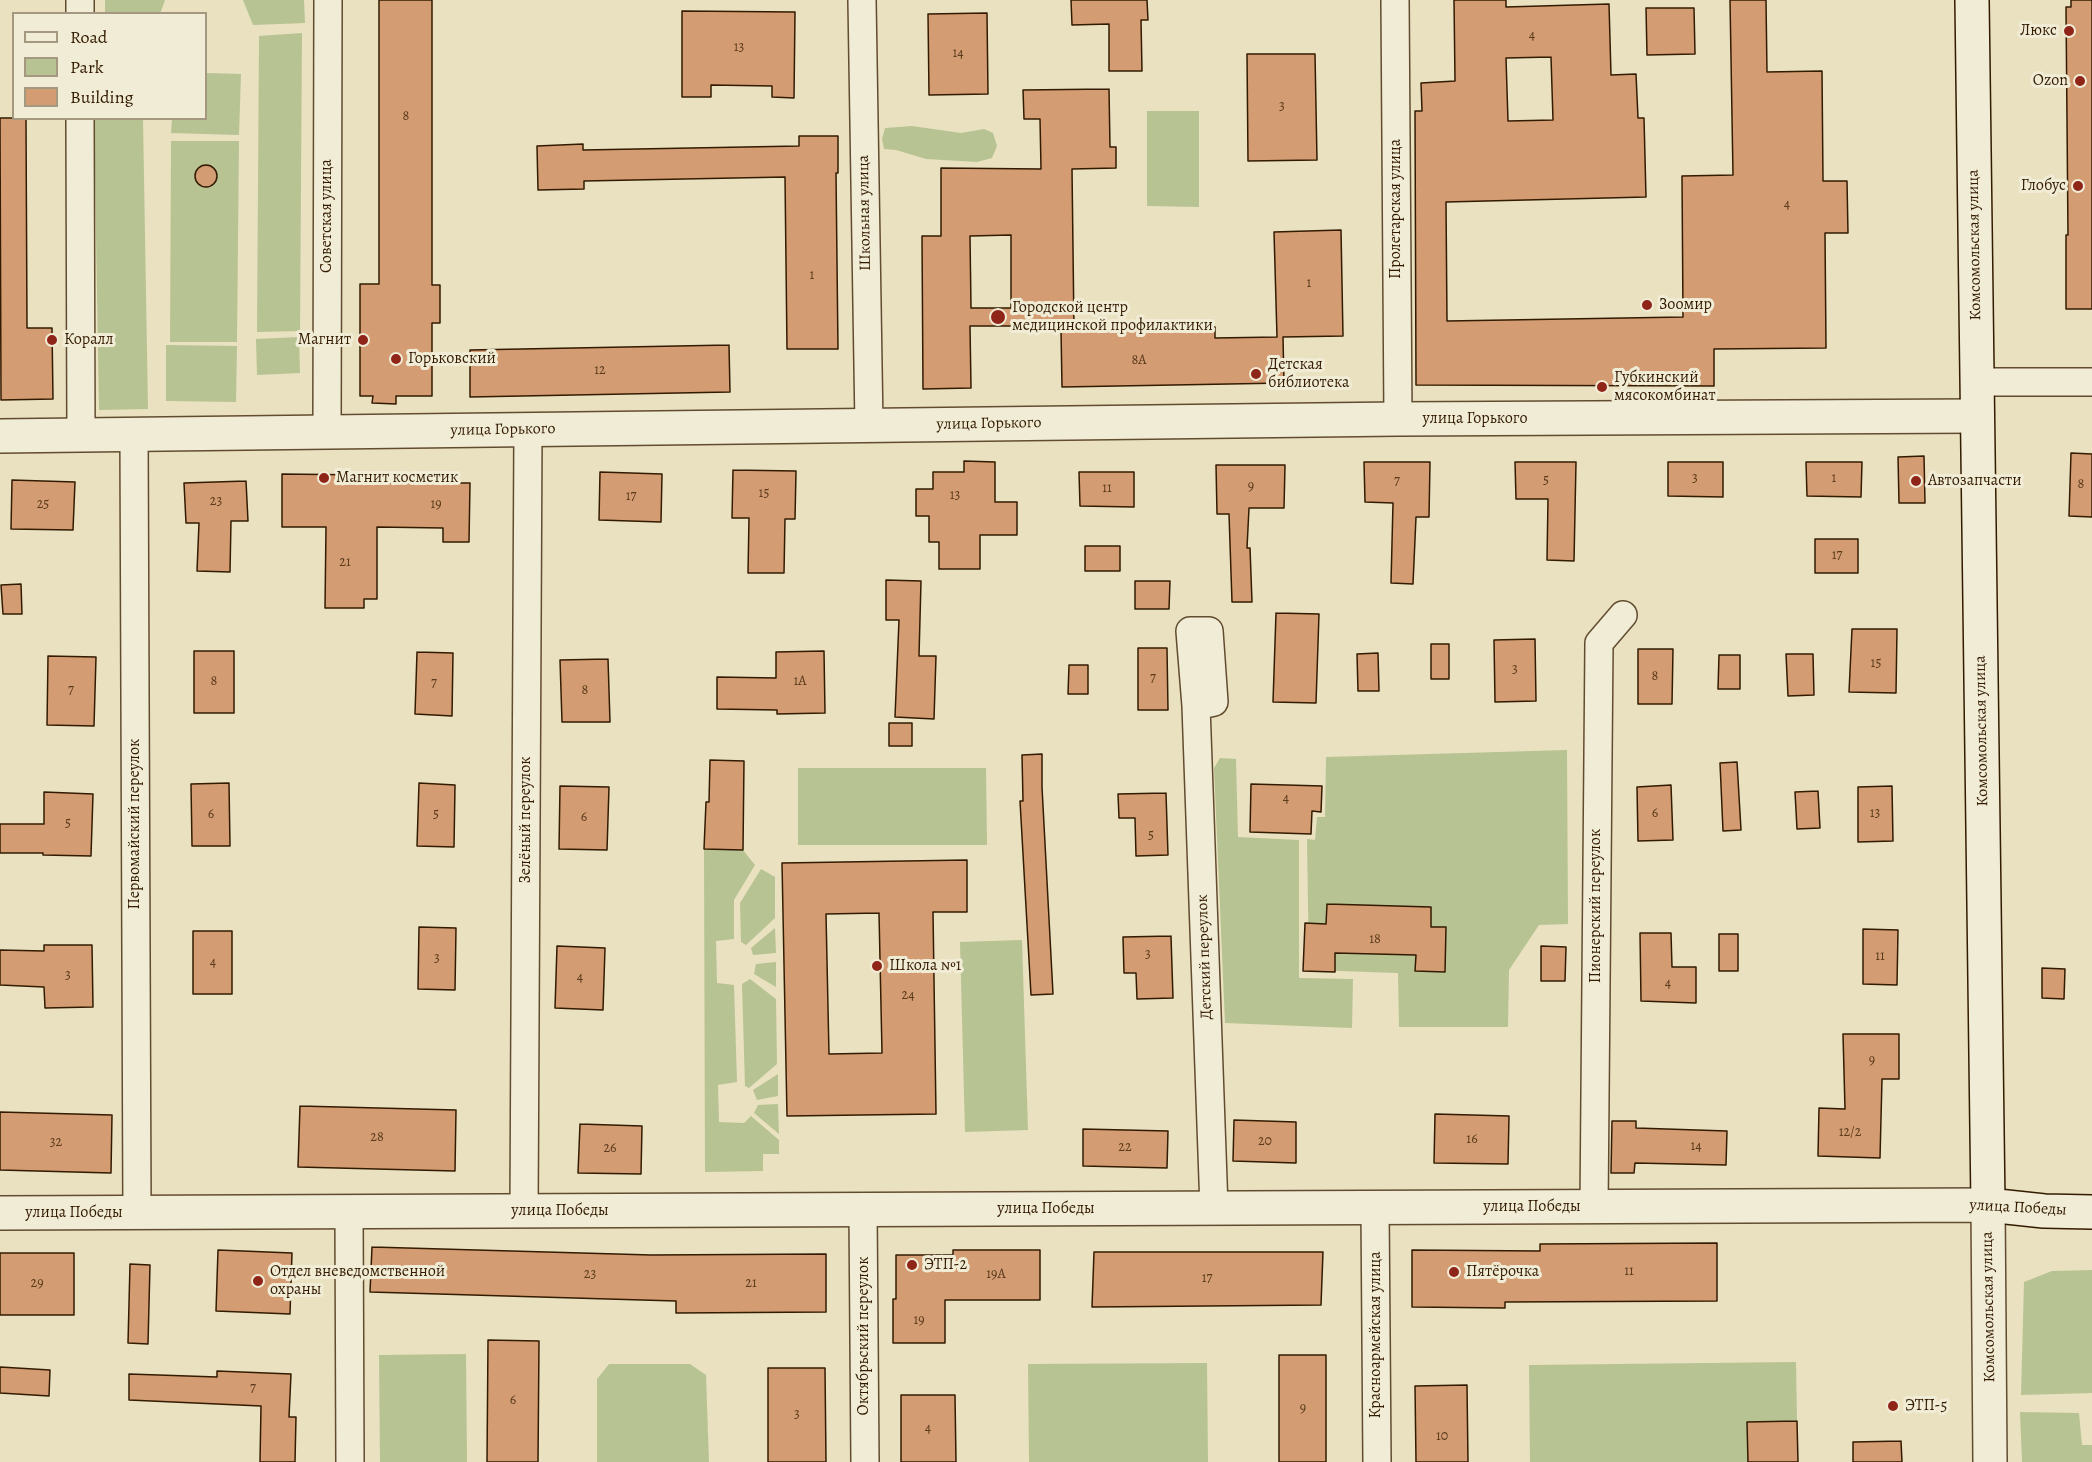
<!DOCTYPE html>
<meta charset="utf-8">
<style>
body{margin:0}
#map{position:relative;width:2092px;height:1462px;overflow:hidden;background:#eae1c0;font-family:Alegreya,serif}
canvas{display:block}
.legend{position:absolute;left:12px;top:12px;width:195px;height:108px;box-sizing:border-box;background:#f1ecd6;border:2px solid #a59880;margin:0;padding:8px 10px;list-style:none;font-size:18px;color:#331b00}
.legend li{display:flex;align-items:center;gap:12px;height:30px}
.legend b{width:30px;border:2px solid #a59880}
</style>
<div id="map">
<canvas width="2092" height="1462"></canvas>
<ul class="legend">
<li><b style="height:8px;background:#f1ecd6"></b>Road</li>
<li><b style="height:16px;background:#b7c392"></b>Park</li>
<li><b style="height:16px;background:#d39c72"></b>Building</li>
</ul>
</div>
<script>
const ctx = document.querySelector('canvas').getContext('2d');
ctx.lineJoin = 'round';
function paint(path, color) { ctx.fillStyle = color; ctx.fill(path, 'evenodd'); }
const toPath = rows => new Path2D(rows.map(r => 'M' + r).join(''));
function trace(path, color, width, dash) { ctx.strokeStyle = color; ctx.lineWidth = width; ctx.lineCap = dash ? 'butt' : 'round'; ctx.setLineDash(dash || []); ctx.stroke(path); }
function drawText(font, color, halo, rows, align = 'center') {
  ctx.font = font + ' Alegreya,serif'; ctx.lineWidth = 6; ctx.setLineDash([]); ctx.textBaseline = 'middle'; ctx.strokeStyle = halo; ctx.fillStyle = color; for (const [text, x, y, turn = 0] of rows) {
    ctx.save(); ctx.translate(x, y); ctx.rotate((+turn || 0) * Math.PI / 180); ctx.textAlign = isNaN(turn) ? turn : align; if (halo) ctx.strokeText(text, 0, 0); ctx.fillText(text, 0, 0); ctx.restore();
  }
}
const green = toPath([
 [105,0,165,0,160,14,105,13],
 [243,0,304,0,305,23,253,25],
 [302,33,300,331,257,332,259,36],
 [206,73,241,74,239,135,171,133,172,119,206,118],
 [1147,111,1199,111,1199,207,1147,206],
 [94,119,143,119,148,409,99,410],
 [912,126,961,133,984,129,993,133,997,146,992,158,977,162,926,159,896,150,884,149,882,139,885,128],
 [171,141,239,141,237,342,170,342],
 [299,337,300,373,257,375,256,339],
 [166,345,237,346,236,402,166,401],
 [1567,750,1568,924,1539,925,1509,970,1508,1027,1399,1027,1398,973,1309,970,1307,839,1315,840,1317,817,1325,817,1326,757],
 [1220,758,1236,759,1238,837,1299,840,1299,978,1353,979,1352,1028,1225,1023,1214,768],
 [798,768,986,768,987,845,798,845],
 [704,849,743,850,755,865,734,900,734,939,716,941,717,983,734,985,737,1082,718,1085,719,1122,744,1123,751,1116,779,1140,779,1154,763,1154,763,1171,705,1172],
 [761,869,775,877,775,918,746,945,741,942,740,903],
 [775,928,776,953,753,955,751,948],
 [1022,940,1028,1130,965,1132,960,942],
 [776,962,776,987,754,974,756,964],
 [750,979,776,999,777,1064,749,1088,745,1086,742,984],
 [778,1074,778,1096,757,1100,753,1090],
 [778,1104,779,1134,754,1113,758,1105],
 [2092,1270,2092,1393,2021,1395,2024,1282,2052,1271],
 [466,1354,467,1462,380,1462,379,1355],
 [1796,1362,1797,1421,1747,1422,1748,1462,1530,1462,1529,1365],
 [1207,1363,1208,1462,1029,1462,1028,1364],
 [609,1364,690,1364,706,1375,709,1462,597,1462,597,1379],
 [2020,1412,2079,1413,2082,1445,2092,1445,2092,1462,2022,1462]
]);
const building = toPath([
 [379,0,432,0,432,285,440,285,440,323,432,323,432,396,396,396,396,404,372,403,373,396,360,396,360,284,379,284,379,0],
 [1071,0,1147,0,1148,20,1141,20,1142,71,1109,71,1109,24,1072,25,1071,0],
 [1454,0,1506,0,1506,7,1609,4,1611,75,1636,74,1638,118,1644,118,1646,197,1446,202,1447,321,1683,317,1682,176,1733,175,1730,0,1766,0,1767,72,1822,71,1823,181,1847,181,1848,233,1825,233,1826,348,1714,349,1714,386,1416,385,1415,111,1422,111,1421,83,1455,81,1454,0],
 [1551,57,1553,120,1508,121,1506,58,1551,57],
 [2071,0,2092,0,2092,309,2066,309,2066,235,2068,235,2066,7,2071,7,2071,0],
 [1646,8,1694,8,1695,54,1647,55,1646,8],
 [682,11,795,12,794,98,772,97,772,86,711,85,711,97,682,97,682,11],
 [987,13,988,94,929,95,928,14,987,13],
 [1247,54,1315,54,1317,160,1248,161,1247,54],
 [1109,89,1110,147,1116,147,1116,168,1072,169,1074,330,1215,327,1215,338,1277,337,1274,232,1341,230,1343,336,1283,337,1284,383,1062,387,1061,330,1070,330,1030,330,1030,326,970,326,971,388,923,389,922,236,941,236,941,168,1041,169,1040,119,1024,119,1023,90,1109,89],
 [1011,235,1011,308,971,308,970,236,1011,235],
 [0,118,26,118,27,328,52,328,53,399,1,400,0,118],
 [799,136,838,136,838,173,836,173,838,349,787,349,785,177,584,181,584,189,538,190,537,146,583,144,583,150,799,146,799,136],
 '195 176a11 11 0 1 1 22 0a11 11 0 1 1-22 0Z',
 [729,345,730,392,470,397,470,350,729,345],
 [2071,453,2092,454,2092,517,2069,516,2071,453],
 [1924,456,1925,503,1899,503,1898,457,1924,456],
 [964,461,995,462,995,502,1017,502,1017,535,980,535,980,569,939,569,939,542,929,542,929,516,916,516,916,489,933,489,933,472,964,472,964,461],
 [1364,462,1430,462,1429,517,1416,517,1413,584,1391,583,1393,503,1365,502,1364,462],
 [1515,462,1576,462,1574,561,1547,560,1548,499,1516,499,1515,462],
 [1668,462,1723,462,1723,497,1668,496,1668,462],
 [1806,462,1862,462,1861,497,1807,496,1806,462],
 [1216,465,1285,465,1284,508,1249,508,1247,548,1250,548,1252,602,1232,602,1229,514,1217,514,1216,465],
 [733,470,796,471,795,519,785,519,784,573,748,573,749,518,732,518,733,470],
 [600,472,662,474,661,522,599,520,600,472],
 [1079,472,1134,472,1134,507,1080,506,1079,472],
 [282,474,365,475,365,483,470,483,469,542,443,542,443,528,377,527,377,599,364,599,364,608,325,608,326,527,282,527,282,474],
 [12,480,75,482,73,530,11,529,12,480],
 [246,481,248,521,231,521,230,572,197,571,199,523,186,523,184,483,246,481],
 [1815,539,1858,539,1858,573,1815,573,1815,539],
 [1085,546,1120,546,1120,571,1085,571,1085,546],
 [886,580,921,581,919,656,936,656,934,719,895,717,899,620,886,620,886,580],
 [1135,581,1170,581,1169,609,1135,609,1135,581],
 [21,584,22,614,3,614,1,585,21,584],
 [1276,613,1319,614,1316,703,1273,702,1276,613],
 [1852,629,1897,629,1896,693,1849,692,1852,629],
 [1535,639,1536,701,1495,702,1494,640,1535,639],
 [1431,644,1449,644,1449,679,1431,679,1431,644],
 [1138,648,1167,648,1168,710,1138,710,1138,648],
 [1638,649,1673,649,1672,704,1638,704,1638,649],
 [194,651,234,651,234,713,194,713,194,651],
 [824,651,825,713,777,714,777,710,717,709,717,677,776,678,776,652,824,651],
 [417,652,453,653,452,716,415,714,417,652],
 [1378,653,1379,691,1358,691,1357,654,1378,653],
 [1786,654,1813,654,1814,695,1788,696,1786,654],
 [1719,655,1740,655,1740,689,1718,689,1719,655],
 [48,656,96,657,94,726,47,725,48,656],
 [608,659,610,722,562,722,560,660,608,659],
 [1069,665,1088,665,1088,694,1068,694,1069,665],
 [889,723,912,723,912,746,889,746,889,723],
 [1042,754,1042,787,1053,994,1031,995,1020,801,1023,801,1022,755,1042,754],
 [710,760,744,761,743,850,704,849,706,802,709,802,710,760],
 [1737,762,1741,830,1723,831,1720,763,1737,762],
 [229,783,230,846,192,846,191,784,229,783],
 [419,783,455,785,454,847,417,846,419,783],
 [1251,784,1322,786,1321,812,1312,811,1311,834,1250,832,1251,784],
 [1671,785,1673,840,1638,841,1637,787,1671,785],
 [560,786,609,787,607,850,559,849,560,786],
 [1892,786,1893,841,1858,842,1858,787,1892,786],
 [1818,791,1820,828,1797,829,1795,792,1818,791],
 [44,792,93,794,91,856,43,855,43,853,0,853,0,824,44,824,44,792],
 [1166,793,1168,855,1136,856,1135,818,1119,818,1118,794,1166,793],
 [967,860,967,912,933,912,936,1114,787,1116,782,863,967,860],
 [879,913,882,1053,829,1054,826,914,879,913],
 [1327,904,1431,907,1431,927,1446,927,1445,972,1415,971,1416,955,1335,953,1335,972,1303,971,1305,923,1326,924,1327,904],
 [419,927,456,928,455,990,418,989,419,927],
 [1863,929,1898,930,1897,985,1863,984,1863,929],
 [193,931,232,931,232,994,193,994,193,931],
 [1640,933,1671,933,1672,967,1696,967,1696,1003,1641,1001,1640,933],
 [1719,934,1738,934,1738,971,1719,971,1719,934],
 [1171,936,1173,998,1137,999,1136,973,1124,973,1123,937,1171,936],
 [44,945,92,945,93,1007,45,1008,44,987,0,985,0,950,44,951,44,945],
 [557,946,605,948,603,1010,555,1008,557,946],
 [1541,946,1566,947,1565,981,1541,981,1541,946],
 [2042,968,2065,969,2064,999,2042,998,2042,968],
 [1843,1034,1899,1034,1899,1079,1882,1079,1880,1158,1818,1156,1819,1108,1845,1109,1843,1034],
 [300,1106,456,1110,455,1171,298,1167,300,1106],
 [0,1112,112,1115,111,1173,0,1170,0,1112],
 [1435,1114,1509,1116,1508,1164,1434,1163,1435,1114],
 [1234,1120,1296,1122,1296,1163,1233,1161,1234,1120],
 [1612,1121,1636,1121,1636,1128,1727,1131,1726,1165,1635,1163,1634,1173,1611,1173,1612,1121],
 [580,1124,642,1126,641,1174,578,1173,580,1124],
 [1083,1129,1168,1131,1167,1168,1083,1166,1083,1129],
 [1717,1243,1717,1301,1505,1302,1505,1308,1412,1307,1412,1250,1540,1251,1540,1244,1717,1243],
 [372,1247,651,1255,826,1254,826,1312,676,1313,676,1301,370,1292,372,1247],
 [218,1250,292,1253,290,1314,216,1311,218,1250],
 [953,1250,1040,1250,1040,1300,945,1300,945,1343,893,1343,893,1299,896,1299,896,1255,953,1255,953,1250],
 [1094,1252,1323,1252,1321,1305,1092,1307,1094,1252],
 [0,1253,74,1253,74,1315,0,1315,0,1253],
 [130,1264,150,1265,148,1344,128,1343,130,1264],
 [488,1340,539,1341,538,1462,487,1462,488,1340],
 [1279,1355,1326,1355,1326,1462,1279,1462,1279,1355],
 [0,1367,50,1370,49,1396,0,1393,0,1367],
 [768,1368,825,1368,826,1462,768,1462,768,1368],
 [217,1371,291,1374,289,1417,296,1417,295,1462,260,1462,261,1406,129,1400,129,1374,217,1377,217,1371],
 [1467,1385,1468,1462,1416,1462,1415,1386,1467,1385],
 [901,1395,955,1395,956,1462,901,1462,901,1395],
 [1797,1421,1798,1462,1748,1462,1747,1422,1797,1421],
 [1901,1441,1902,1462,1853,1462,1853,1442,1901,1441]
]);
const minor = toPath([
 [80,0,80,14],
 [862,0,869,426],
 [1395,0,1398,419],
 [80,118,81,435],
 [1977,382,2092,382],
 [327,432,328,0],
 [134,435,137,1213],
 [1196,706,1214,702,1209,631,1190,631,1196,706,1214,1208],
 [1594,1207,1599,643,1623,615],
 [1375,1208,1377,1462],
 [863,1210,865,1462],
 [524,1211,528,430],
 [349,1212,350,1462]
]);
const tertiary = toPath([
 [0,436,1398,419,1977,416],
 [0,1213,1988,1205,1990,1462]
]);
const secondary = toPath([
 [1972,0,1988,1205,2044,1211,2092,1212]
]);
const markers = [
 [2069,31,6,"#8f2418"],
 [2080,81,6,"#8f2418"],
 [2078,186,6,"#8f2418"],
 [1647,305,6,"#8f2418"],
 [998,317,8,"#8f2418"],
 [52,340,6,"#8f2418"],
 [363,340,6,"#8f2418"],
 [396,359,6,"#8f2418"],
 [1256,374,6,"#8f2418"],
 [1602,387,6,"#8f2418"],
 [324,478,6,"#8f2418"],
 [1916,481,6,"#8f2418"],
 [877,966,6,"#8f2418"],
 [912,1265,6,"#8f2418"],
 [1454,1272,6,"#8f2418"],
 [258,1281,6,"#8f2418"],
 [1893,1406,6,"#8f2418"]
];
const numberNames = [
 ["4",1532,36],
 ["13",739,48],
 ["14",958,54],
 ["3",1282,107],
 ["8",406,117],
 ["4",1787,205],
 ["1",812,276],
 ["1",1309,284],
 ["8А",1139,361],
 ["12",600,371],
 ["3",1695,479],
 ["1",1834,479],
 ["5",1546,481],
 ["7",1397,482],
 ["8",2081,485],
 ["9",1251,487],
 ["11",1107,489],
 ["15",764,494],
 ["13",955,496],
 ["17",631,497],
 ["23",216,502],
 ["25",43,505],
 ["19",436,505],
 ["17",1837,556],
 ["21",345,563],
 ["15",1876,664],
 ["3",1515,670],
 ["8",1655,677],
 ["7",1153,679],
 ["8",214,682],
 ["1А",800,682],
 ["7",434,684],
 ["7",71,691],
 ["8",585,691],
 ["4",1286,799],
 ["6",1655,814],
 ["13",1875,814],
 ["6",211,815],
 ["5",436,815],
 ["6",584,818],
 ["5",68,824],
 ["5",1151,836],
 ["18",1375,940],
 ["3",1148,955],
 ["11",1880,957],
 ["3",437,959],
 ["4",213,963],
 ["3",68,976],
 ["4",580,978],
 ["4",1668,984],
 ["24",908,996],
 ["9",1872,1061],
 ["12/2",1850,1133],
 ["28",377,1138],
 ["16",1472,1140],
 ["20",1265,1142],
 ["32",56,1143],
 ["14",1696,1147],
 ["22",1125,1148],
 ["26",610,1149],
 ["11",1629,1272],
 ["23",590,1275],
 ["19А",996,1275],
 ["17",1207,1279],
 ["29",37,1284],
 ["21",751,1284],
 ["19",919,1321],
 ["7",253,1389],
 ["6",513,1401],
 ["9",1303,1409],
 ["3",797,1415],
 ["4",928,1429],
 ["10",1442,1437]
];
const poiNames = [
 ["Люкс",2057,31,"right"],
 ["Ozon",2068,81,"right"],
 ["Глобус",2066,186,"right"],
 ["Зоомир",1659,305],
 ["Городской центр",1012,308],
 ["медицинской профилактики",1012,326],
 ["Коралл",64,340],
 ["Магнит",351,340,"right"],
 ["Горьковский",408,359],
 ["Детская",1268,365],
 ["библиотека",1268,383],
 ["Губкинский",1614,378],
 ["мясокомбинат",1614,396],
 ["Магнит косметик",336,478],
 ["Автозапчасти",1928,481],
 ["Школа №1",889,966],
 ["ЭТП-2",924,1265],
 ["Отдел вневедомственной",270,1272],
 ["охраны",270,1290],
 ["Пятёрочка",1466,1272],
 ["ЭТП-5",1905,1406]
];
const streetNames = [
 ["Пролетарская улица",1396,209,-90],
 ["Школьная улица",865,213,-91],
 ["Советская улица",327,216,-90],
 ["Комсомольская улица",1975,245,-91],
 ["улица Горького",1475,419],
 ["улица Горького",989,424,-1],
 ["улица Горького",503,430,-1],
 ["Комсомольская улица",1982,731,-91],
 ["Зелёный переулок",526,820,-90],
 ["Первомайский переулок",135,824,-90],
 ["Пионерский переулок",1596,906,-90],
 ["Детский переулок",1205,957,-92],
 ["улица Победы",1532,1207],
 ["улица Победы",2018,1208,3],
 ["улица Победы",1046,1209],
 ["улица Победы",560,1211],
 ["улица Победы",74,1213],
 ["Комсомольская улица",1989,1307,-91],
 ["Красноармейская улица",1376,1335,-90],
 ["Октябрьский переулок",864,1336,-90]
];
paint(green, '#b7c392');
paint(building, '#d39c72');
trace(building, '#331b00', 1.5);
trace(minor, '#614c30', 30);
trace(tertiary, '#614c30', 36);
trace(secondary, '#331b00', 36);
trace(minor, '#f1ecd6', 27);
trace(tertiary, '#f1ecd6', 33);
trace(secondary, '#f1ecd6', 33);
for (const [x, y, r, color] of markers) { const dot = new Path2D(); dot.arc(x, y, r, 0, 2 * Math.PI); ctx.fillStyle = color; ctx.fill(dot); trace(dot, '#f1ecd6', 2); }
drawText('14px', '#5b3b1c', null, numberNames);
drawText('16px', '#331b00', '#f1ecd6', poiNames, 'left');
drawText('16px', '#331b00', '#f1ecd6', streetNames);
</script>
